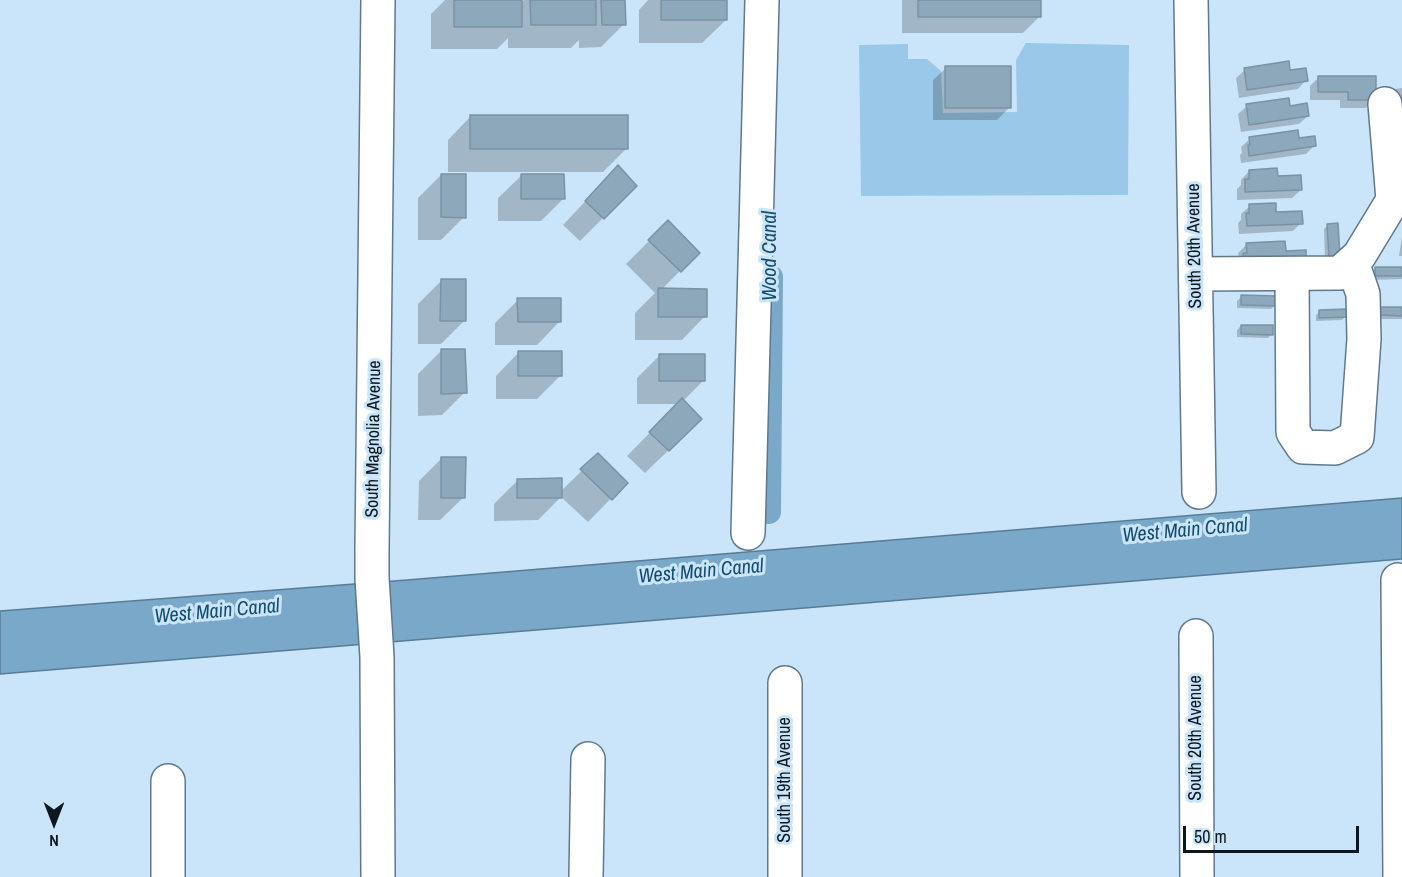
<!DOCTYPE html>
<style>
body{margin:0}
#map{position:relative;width:1402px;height:877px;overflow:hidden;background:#cae5f9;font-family:"Archivo Narrow",sans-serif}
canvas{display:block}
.north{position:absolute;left:24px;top:793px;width:60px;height:60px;-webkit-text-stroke:4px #cae5f9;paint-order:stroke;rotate:180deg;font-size:16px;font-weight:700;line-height:24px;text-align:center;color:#0d171e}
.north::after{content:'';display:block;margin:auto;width:21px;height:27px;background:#0d171e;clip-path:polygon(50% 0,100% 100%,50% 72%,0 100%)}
.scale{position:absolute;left:1183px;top:826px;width:176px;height:27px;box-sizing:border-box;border:3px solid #0d171e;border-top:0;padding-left:8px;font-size:18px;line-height:21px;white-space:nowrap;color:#0d171e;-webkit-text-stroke:4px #cae5f9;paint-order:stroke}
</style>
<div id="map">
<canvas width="1402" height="877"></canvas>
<div class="north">N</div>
<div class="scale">50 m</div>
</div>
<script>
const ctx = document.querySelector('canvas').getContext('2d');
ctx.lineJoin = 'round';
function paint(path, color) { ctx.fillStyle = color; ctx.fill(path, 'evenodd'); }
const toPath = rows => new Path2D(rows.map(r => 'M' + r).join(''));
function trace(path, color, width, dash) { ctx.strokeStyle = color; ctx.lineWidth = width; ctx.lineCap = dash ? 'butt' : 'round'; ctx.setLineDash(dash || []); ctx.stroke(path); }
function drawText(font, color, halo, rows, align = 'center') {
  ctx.font = font + ' "Archivo Narrow",sans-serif'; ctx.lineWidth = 6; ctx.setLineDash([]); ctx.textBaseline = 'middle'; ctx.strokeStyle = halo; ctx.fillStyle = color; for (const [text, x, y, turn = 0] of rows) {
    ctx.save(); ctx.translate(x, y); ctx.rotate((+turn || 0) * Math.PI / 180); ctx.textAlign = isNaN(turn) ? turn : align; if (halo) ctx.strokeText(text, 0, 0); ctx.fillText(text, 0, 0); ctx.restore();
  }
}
const green = toPath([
 [1026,43,1129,45,1128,195,861,196,859,45,908,44,908,59,927,59,941,71,943,113,1017,112,1016,60]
]);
const water = toPath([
 [1402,498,1402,559,0,674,0,611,407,580,1402,498]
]);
const shadow = toPath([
 [445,0,520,0,520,4,524,0,624,0,624,24,601,47,579,48,579,40,571,48,508,48,508,38,497,49,431,49,431,14],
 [648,0,726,0,726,20,702,43,639,43,639,10],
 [902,0,1040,0,1040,16,1023,33,902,33],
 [946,68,1010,107,997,120,933,120,933,80],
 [1245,70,1289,72,1306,80,1298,89,1239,98,1236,78],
 [1319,77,1374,99,1366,108,1340,108,1340,100,1310,100,1310,86],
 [1402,88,1402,153,1385,98,1394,89],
 [1247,106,1289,107,1308,116,1299,124,1241,132,1238,114],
 [471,116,627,148,603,172,448,172,448,140],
 [1250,139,1298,140,1315,145,1306,154,1241,163,1240,155,1242,153,1241,147],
 [1249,171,1276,178,1301,190,1292,198,1237,200,1237,189,1241,185,1241,180],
 [441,175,464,217,441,240,418,240,418,198],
 [522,175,564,198,541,221,498,221,498,198],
 [635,186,580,241,563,225,595,191],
 [1250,206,1275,213,1301,223,1293,231,1239,234,1238,223,1241,220,1241,214],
 [668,222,698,253,661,290,705,316,682,340,635,340,635,313,655,293,626,264],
 [1328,225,1339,257,1325,261,1324,229],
 [1402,236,1402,256,1399,256],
 [1247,244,1284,253,1239,259,1238,253],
 [1376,268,1402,268,1402,279,1372,280,1372,272],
 [441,281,464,321,441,344,418,344,418,304],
 [1241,297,1275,305,1271,309,1237,308,1237,301],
 [518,300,560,321,537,345,495,345,495,323],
 [1402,309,1402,319,1374,319,1374,312],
 [1320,311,1346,316,1342,320,1316,321,1316,315],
 [1241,326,1272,334,1268,338,1237,337,1237,330],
 [441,351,465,392,442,415,418,416,418,374],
 [519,352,560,376,537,399,496,399,496,376],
 [660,355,704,380,683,401,677,442,645,473,627,456,678,404,637,404,637,378],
 [598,455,626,483,588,522,561,497,538,520,494,521,494,504,518,480,561,491],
 [442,458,464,497,440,520,418,520,419,481]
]);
const canal = toPath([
 [769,512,771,277]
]);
const building = toPath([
 [454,0,522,0,522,27,454,27,454,0],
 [530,0,596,0,596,25,531,25,530,0],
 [601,0,625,0,626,25,602,25,601,0],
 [661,0,727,0,727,20,661,20,661,0],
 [918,0,1041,0,1041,17,918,17,918,0],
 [1289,61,1290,70,1306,68,1308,81,1247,90,1244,68,1289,61],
 [945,66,1011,66,1011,108,945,108,945,66],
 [1318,76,1376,76,1376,100,1348,100,1348,92,1318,92,1318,76],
 [1289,98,1290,106,1307,103,1309,116,1249,125,1246,104,1289,98],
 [470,115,628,115,628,149,470,149,470,115],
 [1298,130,1299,138,1315,136,1316,146,1249,156,1248,145,1250,145,1249,137,1298,130],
 [618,165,637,186,604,219,585,201,618,165],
 [1277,168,1278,176,1301,175,1302,190,1245,192,1245,179,1249,179,1249,170,1277,168],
 [441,174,466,174,466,218,441,217,441,174],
 [521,174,564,174,565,199,521,199,521,174],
 [1276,203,1276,212,1302,211,1303,224,1247,226,1246,213,1249,213,1249,204,1276,203],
 [668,220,700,253,681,272,648,240,668,220],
 [1338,223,1340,257,1329,258,1327,224,1338,223],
 [1285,241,1286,251,1306,250,1306,263,1244,265,1243,253,1247,253,1246,243,1285,241],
 [1375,267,1402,267,1402,276,1375,276,1375,267],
 [441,279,466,279,466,321,440,321,441,279],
 [658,288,707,289,707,317,658,317,658,288],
 [1241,295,1276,296,1276,306,1241,305,1241,295],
 [517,298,561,298,561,322,518,322,517,298],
 [1377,307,1402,307,1402,316,1377,315,1377,307],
 [1347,309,1347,317,1319,318,1319,310,1347,309],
 [1241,325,1273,325,1273,335,1241,334,1241,325],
 [441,349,465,349,467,393,441,394,441,349],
 [518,351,562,351,562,376,518,376,518,351],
 [659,354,705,354,705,381,659,381,659,354],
 [682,398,702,419,669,451,649,432,682,398],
 [598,453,628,483,612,500,580,469,598,453],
 [441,457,466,457,465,498,441,498,441,457],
 [562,478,562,498,517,498,517,479,562,478]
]);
const minor = toPath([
 [1191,0,1199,492],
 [1385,104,1393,200],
 [1196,274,1340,273,1359,256,1393,200,1402,195],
 [1292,274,1293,432,1303,447,1335,448,1357,437,1364,339,1363,294,1352,262],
 [748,533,762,0],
 [1398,580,1400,877],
 [1196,636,1197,877],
 [168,781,168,877],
 [378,877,377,657,372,578,372,549,378,0],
 [586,877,588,759],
 [785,877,785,683]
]);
const streetNames = [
 ["South 20th Avenue",1195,246,-91],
 ["South Magnolia Avenue",374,439,-89],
 ["South 20th Avenue",1196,738,-90],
 ["South 19th Avenue",785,780,-90]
];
const waterNames = [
 ["Wood Canal",771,256,-90],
 ["West Main Canal",1185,531,-5],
 ["West Main Canal",701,572,-5],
 ["West Main Canal",217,612,-5]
];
paint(green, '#9ac8e9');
paint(water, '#7aa8c9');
trace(water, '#597c96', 1.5);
paint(shadow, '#0003');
trace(canal, '#7aa8c9', 24);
paint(building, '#8ea8bb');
trace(building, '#7992a4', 1.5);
trace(minor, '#60788a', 36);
trace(minor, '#fff', 33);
drawText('18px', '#0d171e', '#cae5f9', streetNames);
drawText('italic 20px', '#144c6d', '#cae5f9', waterNames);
</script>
